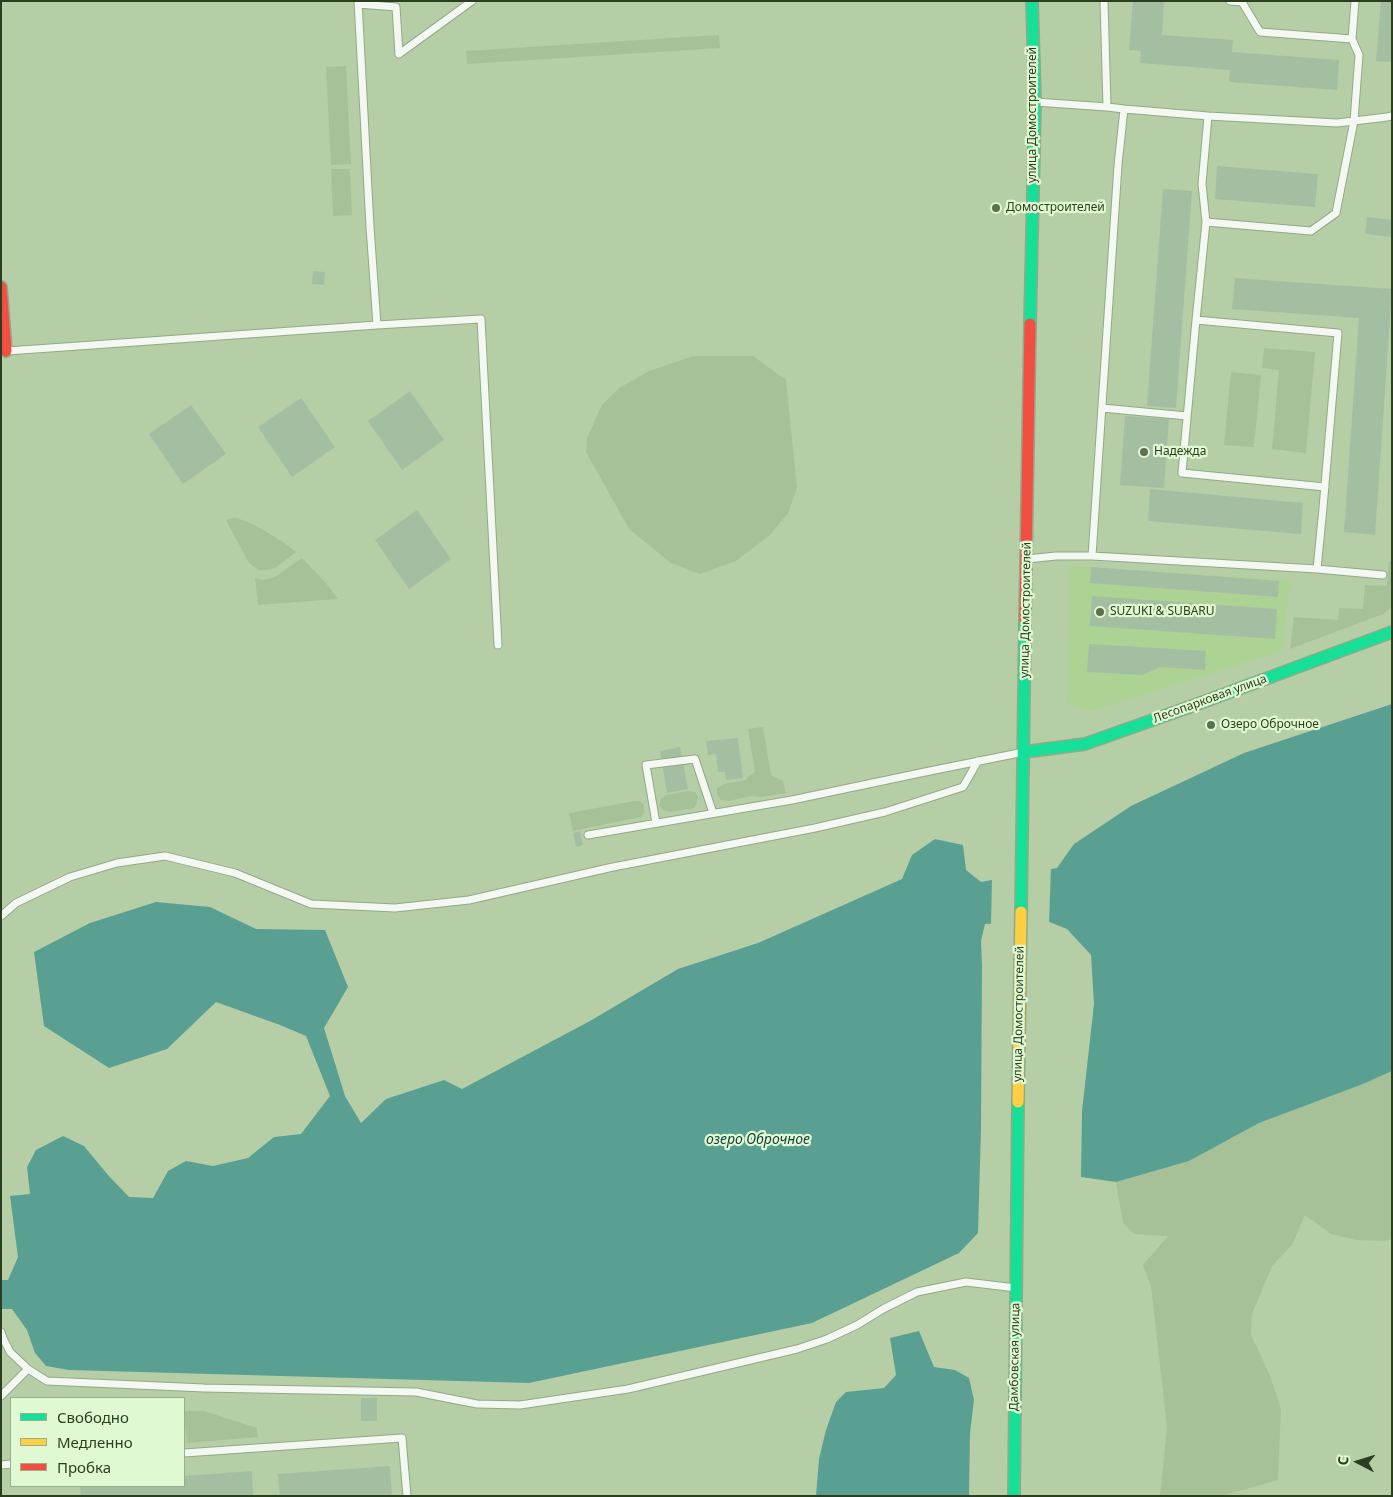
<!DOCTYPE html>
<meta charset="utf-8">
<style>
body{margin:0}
#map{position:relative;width:1393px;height:1497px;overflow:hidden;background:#b6cea6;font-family:"Noto Sans",sans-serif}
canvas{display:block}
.frame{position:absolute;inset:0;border:2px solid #2c3e20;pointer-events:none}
.legend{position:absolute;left:10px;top:1397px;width:175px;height:90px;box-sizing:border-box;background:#e1f9d3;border:1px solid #99ae8b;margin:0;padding:6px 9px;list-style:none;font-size:15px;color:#2c3e20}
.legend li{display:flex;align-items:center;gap:10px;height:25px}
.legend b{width:25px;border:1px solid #99ae8b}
.north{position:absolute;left:1333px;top:1437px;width:50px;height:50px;-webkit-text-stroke:4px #e1f9d3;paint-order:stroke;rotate:275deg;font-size:14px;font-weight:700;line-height:20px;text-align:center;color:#2c3e20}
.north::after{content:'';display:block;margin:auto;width:18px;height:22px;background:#2c3e20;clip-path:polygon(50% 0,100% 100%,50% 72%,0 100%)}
</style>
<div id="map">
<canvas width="1393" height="1497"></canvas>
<div class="frame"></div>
<ul class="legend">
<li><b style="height:6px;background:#16e098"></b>Свободно</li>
<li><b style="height:6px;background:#ffcf43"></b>Медленно</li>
<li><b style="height:6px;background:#f24e42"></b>Пробка</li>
</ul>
<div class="north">С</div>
</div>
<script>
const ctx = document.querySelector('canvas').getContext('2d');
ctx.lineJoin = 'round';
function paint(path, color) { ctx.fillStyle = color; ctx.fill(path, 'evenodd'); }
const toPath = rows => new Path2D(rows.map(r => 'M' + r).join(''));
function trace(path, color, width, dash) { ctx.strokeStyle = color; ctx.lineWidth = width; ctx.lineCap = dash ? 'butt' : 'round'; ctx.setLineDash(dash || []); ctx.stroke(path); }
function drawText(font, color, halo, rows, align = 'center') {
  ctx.font = font + ' "Noto Sans",sans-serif'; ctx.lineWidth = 4.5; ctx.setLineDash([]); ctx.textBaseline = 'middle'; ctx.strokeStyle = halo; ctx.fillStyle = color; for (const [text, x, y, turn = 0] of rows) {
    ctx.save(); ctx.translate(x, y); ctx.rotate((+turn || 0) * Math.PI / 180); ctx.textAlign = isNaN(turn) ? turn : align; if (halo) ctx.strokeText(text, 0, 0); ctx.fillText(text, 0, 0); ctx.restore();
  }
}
const built = toPath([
 [1070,566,1290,580,1282,651,1092,711,1067,704]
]);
const green = toPath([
 [719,35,720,48,467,64,466,51],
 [346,66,351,164,331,165,326,67],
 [331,169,350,169,352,215,333,216],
 [1264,348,1315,352,1306,453,1272,449,1279,370,1262,368],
 [693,356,753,356,786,380,797,488,788,513,770,535,736,561,700,574,671,563,629,529,586,452,587,438,602,405,619,388,649,371],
 [1231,372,1261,375,1254,447,1224,445],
 [231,518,237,518,255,525,283,542,296,552,275,568,267,570,260,570,254,567,249,563,226,520],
 [302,558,325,582,338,599,258,605,255,578,264,580,275,577],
 [1389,561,1392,561,1392,607,1383,614,1290,649,1294,617,1338,620,1339,608,1363,609,1365,585,1387,586],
 [763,727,771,775,783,781,786,793,762,797,752,796,728,801,721,800,717,795,717,788,725,784,746,780,748,776,755,772,748,729],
 [688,791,695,792,698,797,697,803,694,808,670,812,663,810,659,805,661,799,666,795],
 [635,801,640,801,644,805,644,814,641,817,573,831,569,813],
 [1392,1071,1392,1239,1384,1241,1356,1240,1331,1234,1305,1215,1292,1245,1272,1266,1252,1314,1251,1335,1269,1373,1281,1409,1278,1480,1221,1496,1160,1496,1167,1427,1151,1286,1143,1265,1168,1236,1134,1234,1123,1223,1116,1182,1189,1161,1259,1123,1363,1084],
 [184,1411,204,1411,257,1428,258,1437,187,1443]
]);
const water = toPath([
 [1392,704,1392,1071,1363,1084,1259,1123,1189,1161,1116,1182,1081,1177,1082,1111,1094,1004,1091,955,1067,929,1047,921,985,924,981,941,982,965,981,1129,978,1233,959,1253,812,1323,529,1383,69,1370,46,1366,35,1353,27,1330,12,1309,1,1309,1,1280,8,1280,18,1257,10,1196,30,1194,27,1167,36,1150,63,1136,84,1146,108,1175,129,1197,153,1198,168,1171,186,1161,213,1166,248,1158,274,1137,301,1134,330,1096,306,1036,280,1025,216,1002,167,1049,109,1068,44,1026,34,952,90,923,156,902,210,907,256,929,325,930,348,987,324,1028,345,1096,361,1123,386,1099,444,1080,462,1089,590,1021,678,969,758,943,902,879,912,855,935,839,963,845,966,870,981,882,1057,868,1074,844,1131,806,1244,753],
 [919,1331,934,1367,955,1370,969,1378,974,1400,970,1433,969,1496,816,1496,819,1459,826,1430,836,1402,846,1392,884,1388,896,1375,890,1338]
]);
const pier = toPath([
 [1051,866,1049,925,1046,923,991,926,992,877]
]);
const building = toPath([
 [1133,1,1164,1,1162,35,1233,40,1232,52,1339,60,1337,90,1229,82,1230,70,1140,63,1141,51,1129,50],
 [1381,1,1392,1,1392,62,1376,61],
 [1217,166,1318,174,1315,207,1215,199],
 [1163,189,1192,191,1176,408,1147,406],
 [1367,217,1392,220,1392,237,1365,234],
 [313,271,325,272,324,285,312,284],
 [1235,278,1392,289,1375,535,1344,532,1359,318,1232,309],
 [410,391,444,440,402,470,368,421],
 [301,398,335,447,292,477,258,427],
 [191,405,226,454,183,484,149,434],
 [1125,416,1169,419,1164,488,1120,485],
 [1150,489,1303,503,1301,534,1148,521],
 [417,510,451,559,409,589,375,540],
 [1091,567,1279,581,1278,597,1090,583],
 [1092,596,1277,609,1275,639,1090,626],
 [1089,644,1206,651,1205,670,1160,667,1143,675,1087,672],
 [738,738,743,778,726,780,725,772,718,772,716,754,708,755,706,741],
 [680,747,688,789,667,793,660,751],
 [580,831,583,845,576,847,573,833],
 [361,1398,377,1398,377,1421,361,1421],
 [390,1466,392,1495,280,1496,278,1474],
 [252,1471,253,1496,81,1496,80,1486,184,1486,184,1476]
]);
const lane = toPath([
 [1104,1,1107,107],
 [1230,1,1242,2,1260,32,1352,39],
 [358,4,396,7,399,54],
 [399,54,472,1],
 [1035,102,1107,107,1124,109,1208,116,1337,123,1354,121,1359,55,1352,39,1355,1],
 [1206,222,1311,231,1336,213,1354,121,1387,117,1392,116],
 [1196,320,1206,222,1202,184,1208,116],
 [377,325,481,319,498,645],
 [7,351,377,325,370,227,358,1],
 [1102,408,1187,416],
 [1092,556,1118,165,1124,109],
 [1027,559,1056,556,1092,556,1317,569,1383,575],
 [1317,569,1323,508,1338,333,1196,320,1182,473,1325,487],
 [656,823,646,765,695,759,713,813],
 [588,835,792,800,925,772,1024,752],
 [1,916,16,903,70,877,117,863,165,856,235,873,311,904,395,908,469,900,613,867,815,828,885,812,963,787,978,761],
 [1,1332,3,1338,10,1352,28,1369,47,1381,204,1388,416,1392,477,1404,520,1405,628,1389,797,1349,827,1339,857,1325,883,1309,917,1292,966,1282,1016,1288],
 [1,1396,28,1369],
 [184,1453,402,1438,407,1496],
 [1,1465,11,1464]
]);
const fast = toPath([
 [1030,324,1035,102,1032,1],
 [1024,752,1085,744,1195,705,1392,632],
 [1021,912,1025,620],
 [1014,1496,1018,1102]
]);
const slow = toPath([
 [1018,1102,1021,912]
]);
const jam = toPath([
 [1,287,6,351],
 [1025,620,1030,324]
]);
const markers = [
 [996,208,5,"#5c704f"],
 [1144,452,5,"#5c704f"],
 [1100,612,5,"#5c704f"],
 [1211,725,5,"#5c704f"]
];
const streetNames = [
 ["улица Домостроителей",1033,115,-90],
 ["улица Домостроителей",1026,610,-89],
 ["Лесопарковая улица",1210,699,-20],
 ["улица Домостроителей",1019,1014,-89],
 ["Дамбовская улица",1015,1357,-89]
];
const poiNames = [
 ["Домостроителей",1006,208],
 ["Надежда",1154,452],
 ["SUZUKI & SUBARU",1110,612],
 ["Озеро Оброчное",1221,725]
];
const waterNames = [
 ["озеро Оброчное",758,1140]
];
paint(built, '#add394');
paint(green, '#a6c097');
paint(water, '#59a093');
paint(pier, '#b6cea6');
paint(building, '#a4bea2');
trace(lane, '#94a888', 9);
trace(fast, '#94a888', 14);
trace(slow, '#94a888', 14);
trace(jam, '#94a888', 14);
trace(lane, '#f4f8f2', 7);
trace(fast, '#16e098', 11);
trace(slow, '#ffcf43', 11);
trace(jam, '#f24e42', 11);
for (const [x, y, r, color] of markers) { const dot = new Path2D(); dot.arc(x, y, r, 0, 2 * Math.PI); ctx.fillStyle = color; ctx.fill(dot); trace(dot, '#e1f9d3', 2); }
drawText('12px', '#2c3e20', '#e1f9d3', streetNames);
drawText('12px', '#2c3e20', '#e1f9d3', poiNames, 'left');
drawText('italic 14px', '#143e3d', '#e1f9d3', waterNames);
</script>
